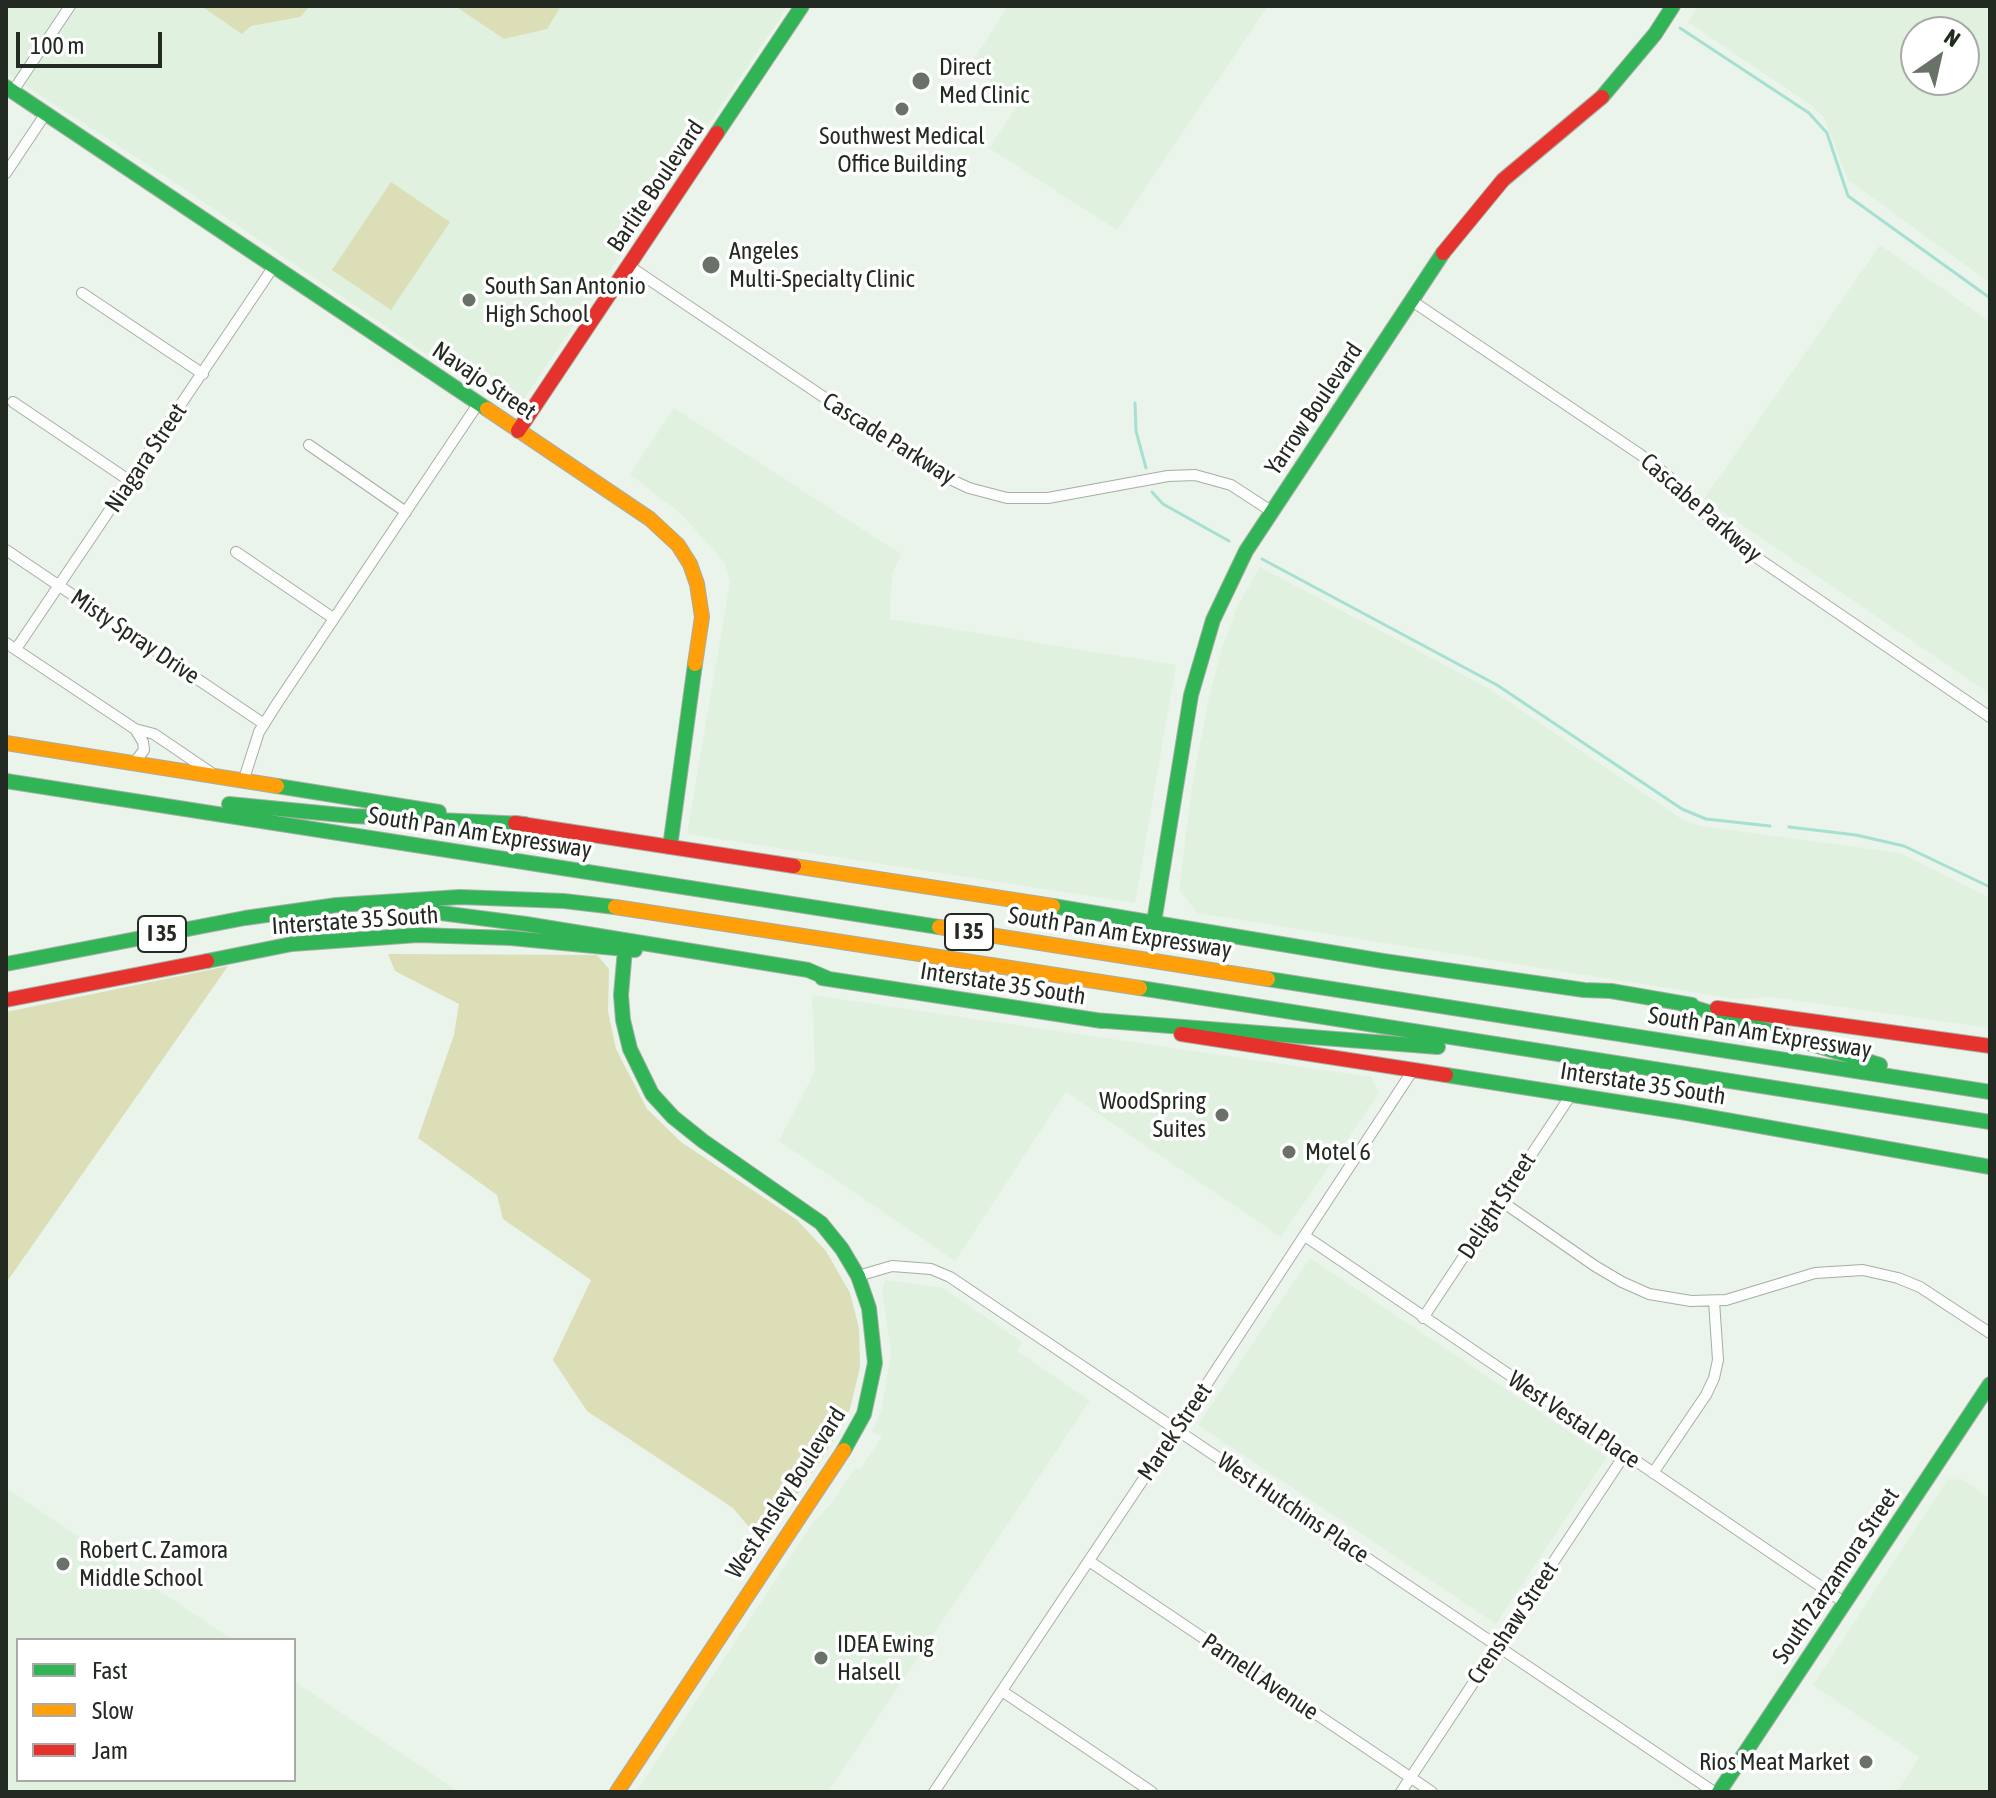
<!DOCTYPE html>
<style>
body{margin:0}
#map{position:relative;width:1996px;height:1798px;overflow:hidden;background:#eaf4ea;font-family:"Asap Condensed",sans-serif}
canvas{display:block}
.frame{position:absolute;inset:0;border:8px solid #232a22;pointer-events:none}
.legend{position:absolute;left:16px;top:1638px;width:280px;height:144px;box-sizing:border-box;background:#fff;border:2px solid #a7aaa7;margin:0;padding:10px 14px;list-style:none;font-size:24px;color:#232a22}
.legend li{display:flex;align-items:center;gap:16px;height:40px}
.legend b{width:40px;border:2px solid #a7aaa7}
.north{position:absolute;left:1900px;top:16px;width:80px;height:80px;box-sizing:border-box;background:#fff;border:2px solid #a7aaa7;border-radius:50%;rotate:34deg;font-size:22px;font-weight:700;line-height:32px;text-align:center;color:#232a22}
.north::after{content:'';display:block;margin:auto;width:28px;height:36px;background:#697168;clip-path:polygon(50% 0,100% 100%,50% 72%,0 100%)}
.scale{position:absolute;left:16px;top:32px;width:146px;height:36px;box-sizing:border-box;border:4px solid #232a22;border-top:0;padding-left:10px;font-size:24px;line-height:28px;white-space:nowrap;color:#232a22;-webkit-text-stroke:6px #fff;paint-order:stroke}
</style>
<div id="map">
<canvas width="1996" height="1798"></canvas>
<div class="frame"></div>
<ul class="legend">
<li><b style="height:10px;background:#30b455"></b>Fast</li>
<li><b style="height:10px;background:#ff9f0a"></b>Slow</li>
<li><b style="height:10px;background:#e5322d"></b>Jam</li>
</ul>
<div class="north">N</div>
<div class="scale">100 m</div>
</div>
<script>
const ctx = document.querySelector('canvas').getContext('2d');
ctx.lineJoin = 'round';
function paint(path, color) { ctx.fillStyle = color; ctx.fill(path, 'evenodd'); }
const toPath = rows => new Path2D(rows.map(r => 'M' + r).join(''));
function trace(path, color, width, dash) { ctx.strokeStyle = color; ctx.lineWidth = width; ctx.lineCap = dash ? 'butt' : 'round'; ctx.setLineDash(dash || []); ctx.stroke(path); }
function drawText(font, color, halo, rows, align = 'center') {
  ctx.font = font + ' "Asap Condensed",sans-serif'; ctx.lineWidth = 7; ctx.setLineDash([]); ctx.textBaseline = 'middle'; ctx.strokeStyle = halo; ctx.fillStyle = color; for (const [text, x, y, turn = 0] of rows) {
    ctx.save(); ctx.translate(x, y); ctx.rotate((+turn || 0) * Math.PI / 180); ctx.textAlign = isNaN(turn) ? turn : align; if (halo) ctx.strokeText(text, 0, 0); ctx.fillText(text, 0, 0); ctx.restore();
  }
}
const built = toPath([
 [6,6,788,6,514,414,180,186,6,73],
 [1008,6,1268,6,1117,230,989,148,1020,102,969,67],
 [1698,6,1990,6,1990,283,1848,180,1824,118,1812,106,1688,22],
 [1916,32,1964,32,1964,80,1916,80],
 [1880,245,1990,322,1990,694,1704,499],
 [674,408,901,554,892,574,890,619,1176,665,1135,903,687,834,730,582,724,562,681,514,630,474],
 [1260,567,1490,689,1683,820,1701,826,1900,853,1990,898,1990,1028,1771,997,1736,999,1197,913,1179,889,1192,787,1208,701,1222,647,1238,605],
 [812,995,1371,1077,1379,1093,1281,1237,1066,1092,955,1261,779,1141,815,1071],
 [1310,1258,1607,1457,1496,1624,1198,1425],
 [885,1280,943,1288,1022,1342,1017,1351,1090,1401,828,1792,636,1792,813,1523,833,1501,855,1469,861,1468,882,1437,872,1431,881,1411,891,1353,882,1291],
 [1948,1479,1963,1480,1990,1499,1990,1792,1897,1792,1919,1757,1813,1685],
 [6,1488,233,1640,18,1640,18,1780,294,1780,294,1681,459,1792,6,1792]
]);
const green = toPath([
 [201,6,310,6,300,17,251,26,242,34],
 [455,6,561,6,547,29,504,39],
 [391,182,450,222,391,310,332,270],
 [388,954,597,955,609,969,608,1011,616,1049,647,1109,681,1142,797,1220,826,1251,850,1293,859,1328,860,1367,850,1409,827,1451,763,1544,733,1508,587,1411,553,1360,591,1280,503,1219,497,1195,418,1138,454,1035,459,1004,395,971],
 [228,966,6,1283,6,1012]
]);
const stream = toPath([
 [1680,28,1809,113,1827,133,1848,196,1990,298],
 [1135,403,1136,431,1146,468],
 [1152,492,1163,504,1229,541],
 [1262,559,1497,685,1682,809,1706,819,1770,826],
 [1789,827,1856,835,1904,846,1990,887]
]);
const street = toPath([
 [13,91,70,6],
 [6,173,46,113],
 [629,266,935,472,969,488,1007,498,1048,498,1168,476,1195,475,1231,485,1271,511],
 [82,293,203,374],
 [1412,301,1641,455,1667,475,1731,540,1990,717],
 [13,402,130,481],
 [309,445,406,512],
 [6,550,264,724],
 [236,552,333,618],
 [6,643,135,729,154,734,213,774],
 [16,649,274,266],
 [134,763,144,750,143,742,135,729],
 [243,782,259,732,278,702,478,404],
 [1501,1201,1595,1266,1622,1282,1649,1294,1691,1301,1726,1300,1815,1273,1863,1270,1898,1278,1920,1287,1990,1333],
 [1305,1236,1845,1603],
 [858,1276,892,1266,931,1269,950,1277,1714,1792],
 [1423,1318,1571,1095],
 [1653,1473,1706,1395,1714,1378,1718,1360,1714,1301],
 [1089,1561,1432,1792],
 [1002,1691,1152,1792],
 [934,1792,1195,1402,1413,1070],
 [1401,1792,1625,1454]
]);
const fast = toPath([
 [6,87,487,409],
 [1602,97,1655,34,1673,6],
 [717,133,802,6],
 [6,781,939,927],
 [277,786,439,812],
 [229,804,352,816,525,824],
 [670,847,695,664],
 [1053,906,1383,961,1584,990,1611,991,1692,1005],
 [410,909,526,924,808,970,829,979],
 [1154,922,1191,695,1213,620,1246,551,1443,253],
 [625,949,621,995,623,1020,630,1049,652,1094,673,1117,703,1141,821,1223,842,1249,858,1276,869,1308,875,1363,864,1414,844,1450],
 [207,961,292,944,418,935,511,938,635,950],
 [6,964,245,918,337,905,460,897,564,901,615,907],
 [822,978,1102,1021],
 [1268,979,1990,1092],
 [1140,988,1990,1122],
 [1682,1004,1880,1065],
 [1094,1020,1438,1047],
 [1446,1075,1681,1112,1990,1167],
 [1719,1792,1990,1384]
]);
const slow = toPath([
 [487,409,650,519,678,545,690,564,697,584,702,617,695,664],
 [6,743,277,786],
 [794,866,1053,906],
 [615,907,1140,988],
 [939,927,1268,979],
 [617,1792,844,1450]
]);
const jam = toPath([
 [1443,253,1503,180,1602,97],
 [518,431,717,133],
 [515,823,794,866],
 [6,1000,207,961],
 [1717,1008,1990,1046],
 [1181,1034,1446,1075]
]);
const markers = [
 [921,81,10,"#697168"],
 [902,109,8,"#697168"],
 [711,265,10,"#697168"],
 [469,300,8,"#697168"],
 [1222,1115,8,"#697168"],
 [1289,1152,8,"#697168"],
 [63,1564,8,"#697168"],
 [821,1658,8,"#697168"],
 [1866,1762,8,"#697168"]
];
const shields = [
 [969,932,48],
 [162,934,48]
];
const shieldNames = [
 ["I 35",969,932],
 ["I 35",162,934]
];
const poiNames = [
 ["Direct",939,67],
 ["Med Clinic",939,95],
 ["Southwest Medical",902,136,"center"],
 ["Office Building",902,164,"center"],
 ["Angeles",729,251],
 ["Multi-Specialty Clinic",729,279],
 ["South San Antonio",485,286],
 ["High School",485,314],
 ["WoodSpring",1206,1101,"right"],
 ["Suites",1206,1129,"right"],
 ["Motel 6",1305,1152],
 ["Robert C. Zamora",79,1550],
 ["Middle School",79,1578],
 ["IDEA Ewing",837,1644],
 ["Halsell",837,1672],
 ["Rios Meat Market",1850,1762,"right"]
];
const streetNames = [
 ["Barlite Boulevard",656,186,-56],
 ["Navajo Street",484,381,34],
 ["Yarrow Boulevard",1314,409,-56],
 ["Cascade Parkway",889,439,32],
 ["Niagara Street",146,458,-56],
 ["Cascabe Parkway",1701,508,41],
 ["Misty Spray Drive",135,637,34],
 ["South Pan Am Expressway",480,833,9],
 ["Interstate 35 South",355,921,-4],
 ["South Pan Am Expressway",1120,933,9],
 ["Interstate 35 South",1003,984,9],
 ["South Pan Am Expressway",1760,1033,9],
 ["Interstate 35 South",1643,1084,9],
 ["Delight Street",1497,1206,-57],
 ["West Vestal Place",1574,1420,34],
 ["Marek Street",1175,1432,-56],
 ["West Ansley Boulevard",786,1493,-57],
 ["West Hutchins Place",1293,1508,34],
 ["South Zarzamora Street",1836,1576,-56],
 ["Crenshaw Street",1513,1623,-56],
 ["Parnell Avenue",1260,1677,34]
];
paint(built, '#e0f2df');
paint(green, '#dbdeb7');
trace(stream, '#a5e0d2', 3);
trace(street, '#a6aea6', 12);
trace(fast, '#a6aea6', 16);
trace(slow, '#a6aea6', 16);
trace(jam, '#a6aea6', 16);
trace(street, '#fcfdfc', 10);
trace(fast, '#30b455', 14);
trace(slow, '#ff9f0a', 14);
trace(jam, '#e5322d', 14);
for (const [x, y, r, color] of markers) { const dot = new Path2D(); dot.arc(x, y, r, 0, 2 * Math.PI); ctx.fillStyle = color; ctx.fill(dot); trace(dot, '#fff', 3); }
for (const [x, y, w] of shields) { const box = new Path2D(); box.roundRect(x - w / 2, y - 18, w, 36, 6); ctx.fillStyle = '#fff'; ctx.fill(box); trace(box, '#232a22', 2); }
drawText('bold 22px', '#232a22', null, shieldNames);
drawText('24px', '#232a22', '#fff', poiNames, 'left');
drawText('24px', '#232a22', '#fff', streetNames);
</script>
